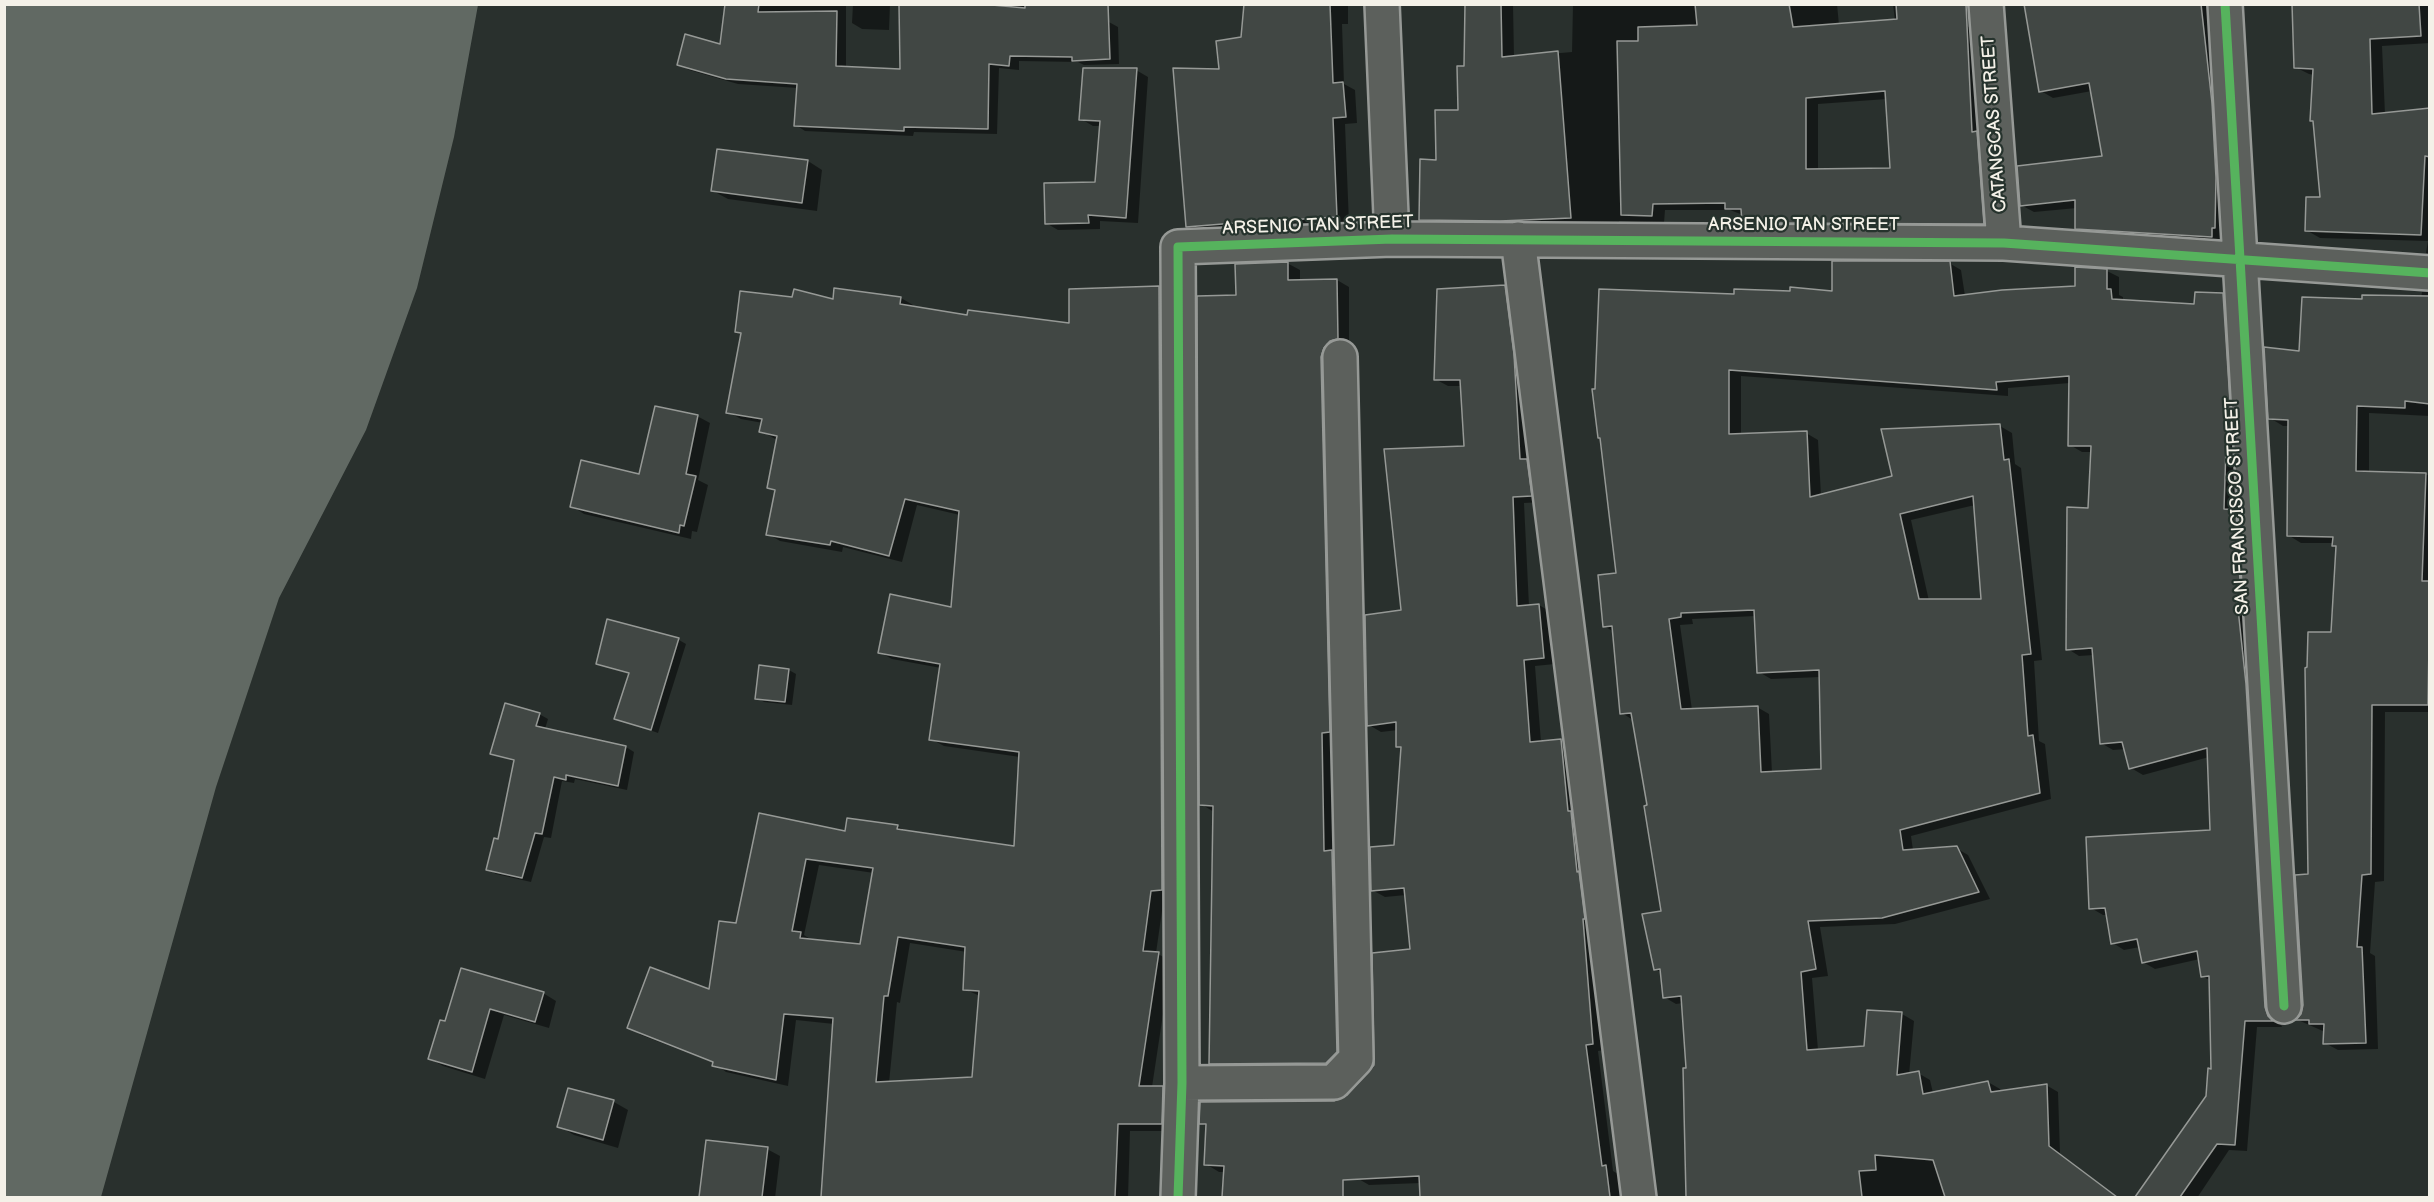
<!DOCTYPE html>
<style>
body{margin:0}
#map{position:relative;width:2434px;height:1202px;overflow:hidden;background:#29302d;font-family:"Balsamiq Sans",sans-serif}
canvas{display:block}
.frame{position:absolute;inset:0;border:6px solid #f4f1e8;pointer-events:none}
</style>
<div id="map">
<canvas width="2434" height="1202"></canvas>
<div class="frame"></div>
</div>
<script>
const ctx = document.querySelector('canvas').getContext('2d');
ctx.lineJoin = 'round';
function paint(path, color) { ctx.fillStyle = color; ctx.fill(path, 'evenodd'); }
const toPath = rows => new Path2D(rows.map(r => 'M' + r).join(''));
function trace(path, color, width, dash) { ctx.strokeStyle = color; ctx.lineWidth = width; ctx.lineCap = dash ? 'butt' : 'round'; ctx.setLineDash(dash || []); ctx.stroke(path); }
function drawText(font, color, halo, rows, align = 'center') {
  ctx.font = font + ' "Balsamiq Sans",sans-serif'; ctx.lineWidth = 4.5; ctx.setLineDash([]); ctx.textBaseline = 'middle'; ctx.strokeStyle = halo; ctx.fillStyle = color; for (const [text, x, y, turn = 0] of rows) {
    ctx.save(); ctx.translate(x, y); ctx.rotate((+turn || 0) * Math.PI / 180); ctx.textAlign = isNaN(turn) ? turn : align; if (halo) ctx.strokeText(text, 0, 0); ctx.fillText(text, 0, 0); ctx.restore();
  }
}
const water = toPath([
 [5,4,478,5,454,137,417,288,366,430,279,598,216,787,101,1197,5,1197]
]);
const shadow = toPath([
 [727,4,846,4,846,68,902,70,983,4,1076,4,1118,27,1119,64,1084,65,1078,62,1019,61,1019,70,999,68,997,134,914,132,913,136,805,131,796,125,798,88,738,84,689,70,679,64,721,46],
 [853,4,890,4,889,30,862,29,852,23],
 [1245,4,1348,4,1348,24,1342,24,1344,84,1355,90,1357,123,1345,124,1349,223,1298,226,1298,230,1199,233,1188,226,1221,70,1243,39],
 [1466,4,1513,4,1514,57,1572,52,1573,4,1837,4,1839,25,1895,21,1893,4,1963,4,1967,26,1979,33,1996,231,1756,229,1743,222,1743,215,1730,210,1665,210,1664,223,1619,221,1619,228,1433,227,1420,220,1437,161,1460,111,1465,67],
 [1887,99,1892,170,1818,171,1818,104],
 [2031,4,2220,4,2226,244,2089,235,2077,228,2077,208,2034,212,2021,205,2104,158,2092,91,2053,98,2041,91],
 [2289,4,2430,4,2430,43,2382,46,2385,114,2430,144,2430,255,2426,253,2428,241,2320,238,2306,230,2321,198,2315,122,2312,120,2314,75,2309,74,2295,67,2293,7],
 [1136,70,1148,77,1138,223,1100,221,1100,229,1058,230,1046,223,1097,183,1101,126,1093,126,1081,119],
 [808,161,822,170,817,211,728,199,713,191],
 [1287,263,1300,270,1300,282,1337,280,1349,287,1349,1059,1338,1056,1312,1059,1313,1070,1223,1070,1211,1063,1214,812,1201,804,1237,297],
 [1949,263,1961,270,1965,296,2076,287,2107,271,2119,277,2119,295,2123,297,2123,301,2196,306,2223,295,2235,302,2239,423,2235,511,2248,518,2277,1015,2282,1027,2257,1027,2247,1151,2229,1150,2197,1198,2137,1198,2207,1097,2212,1070,2211,981,2202,976,2200,959,2155,969,2143,962,2140,947,2124,950,2113,943,2107,915,2103,915,2091,908,2211,832,2209,757,2143,775,2131,768,2126,749,2113,750,2101,743,2094,655,2079,656,2068,649,2089,510,2092,452,2082,452,2070,445,2070,383,2008,388,2008,396,1741,376,1741,435,1806,433,1818,440,1821,496,1894,477,2000,426,2012,433,2015,464,2021,468,2042,660,2034,661,2039,741,2045,744,2051,799,1911,836,1913,850,1956,848,1968,855,1990,899,1895,924,1820,927,1828,976,1812,978,1818,1050,1865,1047,1902,1014,1914,1021,1909,1075,1918,1073,1930,1080,1933,1093,1988,1082,2000,1089,2001,1092,2046,1085,2058,1092,2060,1154,2118,1198,1687,1198,1685,1184,1688,1069,1683,1003,1676,1004,1664,997,1662,973,1655,969,1662,912,1649,807,1633,720,1622,713,1614,632,1604,626,1618,575,1735,295,1834,293],
 [1975,505,1982,601,1929,601,1911,520],
 [1756,616,1759,672,1771,679,1821,677,1823,770,1772,773,1769,714,1757,707,1692,710,1680,625,1693,624,1692,619],
 [1159,287,1172,295,1175,897,1164,897,1156,953,1171,961,1152,1087,1163,1087,1175,1095,1174,1131,1130,1131,1128,1198,823,1198,834,1024,796,1020,788,1086,726,1072,714,1063,641,1035,628,1027,710,991,737,925,760,815,846,833,897,826,908,832,1015,847,1020,757,944,746,931,739,941,668,892,659,879,652,953,609,960,515,917,505,902,562,843,547,842,552,780,541,768,534,776,492,768,488,777,440,761,431,763,423,741,419,728,412,743,335,736,331,834,301,901,298,913,305,913,308,969,317,1071,325,1071,291],
 [819,865,874,873,862,945,813,941,804,935],
 [910,943,967,952,964,989,980,996,974,1078,889,1083,897,1002,900,1003],
 [1505,287,1517,294,1543,502,1524,503,1529,606,1539,605,1551,612,1555,664,1535,666,1541,742,1561,740,1573,747,1604,1050,1598,1051,1613,1171,1618,1174,1621,1198,1421,1198,1421,1183,1369,1185,1357,1178,1375,1066,1412,951,1406,895,1385,897,1372,890,1395,847,1403,749,1398,746,1398,730,1381,732,1369,725,1402,612,1466,447,1462,386,1448,386,1435,379],
 [2422,292,2430,292,2430,416,2369,413,2369,473,2430,475,2430,712,2385,712,2384,881,2375,882,2370,953,2375,956,2378,1049,2338,1050,2325,1043,2325,1032,2298,1020,2302,1015,2304,1005,2309,875,2333,634,2338,548,2334,543,2301,543,2288,535,2289,426,2283,426,2270,418,2300,353,2363,301,2421,298],
 [697,416,710,423,698,480,708,485,697,532,692,531,691,539,584,514,572,506,640,476],
 [608,621,679,640,686,644,658,733,616,718,630,674,598,664],
 [761,666,789,670,796,674,792,705,764,702,757,698],
 [539,714,548,719,545,729,626,747,634,752,627,790,575,779,574,783,562,781,551,838,544,837,531,882,496,874,487,869,499,841,515,762,492,753],
 [462,970,543,993,556,1001,549,1028,504,1015,485,1079,443,1066,430,1059,446,1023],
 [569,1090,614,1102,628,1110,618,1148,574,1135,559,1126],
 [1316,1110,1319,1198,1223,1198,1225,1172,1219,1172,1206,1164,1208,1127,1201,1123],
 [707,1141,767,1149,780,1156,775,1198,700,1198]
]);
const building = toPath([
 [725,4,759,4,758,12,837,11,836,66,900,69,899,5,981,4,1025,8,1025,4,1108,4,1110,59,1072,61,1072,57,1010,56,1009,66,989,64,988,129,904,127,904,131,794,126,797,84,726,79,677,65,685,34,720,44,725,4],
 [1244,4,1330,4,1333,83,1343,82,1346,117,1333,118,1337,217,1287,220,1287,224,1235,226,1235,223,1186,227,1173,68,1219,69,1216,41,1241,37,1244,4],
 [1465,4,1501,4,1502,57,1558,51,1571,218,1500,221,1419,220,1420,159,1436,160,1435,110,1458,110,1457,66,1464,66,1465,4],
 [1695,4,1789,4,1793,27,1897,19,1896,4,1966,4,1972,132,1977,131,1984,224,1742,223,1741,209,1725,209,1725,203,1653,204,1652,216,1621,215,1617,41,1638,41,1638,27,1697,25,1695,4],
 [1885,91,1890,168,1806,169,1806,98,1885,91],
 [2024,4,2201,4,2212,103,2216,178,2215,228,2212,228,2212,237,2075,229,2075,200,2020,206,2017,166,2102,156,2089,83,2039,92,2024,4],
 [2292,4,2419,4,2421,36,2370,39,2372,114,2430,108,2430,157,2425,156,2421,235,2305,231,2306,197,2320,197,2313,121,2310,121,2313,69,2294,68,2292,4],
 [1083,68,1137,68,1126,218,1088,215,1089,223,1045,224,1044,183,1095,182,1100,121,1079,120,1083,68],
 [717,149,808,160,802,203,711,191,717,149],
 [1832,261,1950,261,1954,296,2002,290,2075,286,2075,267,2107,269,2107,289,2111,289,2112,299,2194,304,2195,292,2223,293,2231,417,2227,417,2224,509,2236,510,2241,599,2237,599,2246,684,2265,1007,2268,1016,2273,1021,2245,1021,2235,1145,2217,1144,2180,1197,2135,1197,2206,1096,2208,1068,2211,1069,2209,976,2201,977,2197,951,2142,963,2137,939,2111,944,2105,908,2089,909,2086,837,2210,830,2207,748,2129,769,2122,742,2100,744,2092,648,2066,650,2067,507,2088,508,2091,446,2068,446,2069,376,1996,382,1997,390,1729,370,1729,434,1807,431,1810,497,1892,476,1881,429,2000,424,2004,460,2009,459,2031,654,2022,655,2028,736,2033,735,2040,793,1900,830,1903,850,1957,846,1979,892,1882,918,1808,921,1816,969,1801,972,1807,1050,1864,1046,1867,1010,1902,1012,1897,1075,1919,1071,1923,1094,1988,1081,1991,1092,2047,1084,2049,1146,2117,1197,1945,1197,1933,1160,1875,1155,1876,1170,1859,1171,1862,1197,1686,1197,1683,1068,1686,1068,1681,996,1663,998,1660,969,1654,970,1642,914,1661,911,1644,806,1647,805,1631,713,1620,714,1612,626,1603,627,1598,575,1616,573,1600,438,1598,438,1592,389,1595,389,1599,289,1734,294,1734,289,1790,291,1790,287,1832,291,1832,261],
 [1973,496,1981,599,1919,599,1900,514,1973,496],
 [1754,610,1757,673,1819,670,1821,769,1761,772,1758,706,1681,709,1669,619,1681,617,1681,613,1754,610],
 [1288,262,1288,280,1337,279,1338,339,1330,341,1324,348,1321,357,1330,732,1322,733,1324,851,1332,850,1337,1052,1326,1063,1209,1064,1213,806,1199,805,1197,296,1236,295,1235,264,1288,262],
 [1505,285,1514,354,1520,459,1527,459,1532,496,1513,497,1517,606,1539,604,1544,658,1524,660,1530,742,1561,739,1568,811,1571,811,1577,872,1579,871,1585,919,1583,919,1593,1044,1586,1045,1602,1166,1606,1165,1610,1197,1420,1197,1419,1176,1343,1180,1343,1197,1222,1197,1224,1166,1204,1165,1206,1124,1199,1124,1200,1102,1334,1101,1347,1095,1374,1065,1372,953,1410,949,1404,888,1371,891,1370,847,1394,845,1401,747,1396,747,1396,722,1367,726,1365,615,1401,610,1384,449,1464,446,1460,380,1434,380,1437,289,1505,285],
 [1159,286,1162,890,1151,891,1143,951,1159,952,1139,1086,1163,1086,1162,1124,1118,1124,1115,1197,821,1197,833,1018,784,1014,776,1080,712,1066,713,1062,627,1028,650,967,709,989,719,921,736,923,759,813,845,831,847,818,898,825,897,829,1014,846,1019,752,929,740,940,664,878,653,890,594,951,607,959,511,905,499,889,556,831,541,830,545,766,535,775,490,767,488,777,436,759,432,762,419,726,413,741,333,735,332,740,291,792,297,794,289,833,299,834,288,901,297,900,304,967,315,968,310,1069,323,1069,289,1159,286],
 [806,859,873,868,860,944,800,938,801,932,792,931,806,859],
 [898,937,965,947,963,990,979,991,972,1077,876,1082,884,996,888,996,898,937],
 [2362,295,2430,296,2430,404,2405,401,2405,408,2357,406,2356,471,2426,473,2422,581,2430,581,2428,705,2372,705,2371,874,2362,875,2357,947,2362,947,2366,1043,2323,1044,2324,1024,2309,1024,2309,1020,2295,1020,2301,1014,2303,1005,2295,875,2308,874,2305,668,2307,667,2308,632,2331,632,2336,546,2332,546,2333,537,2287,536,2288,420,2268,419,2264,347,2299,351,2302,297,2362,299,2362,295],
 [655,406,698,415,686,474,696,476,684,526,680,525,679,533,570,507,581,460,639,474,655,406],
 [607,619,679,638,651,730,614,719,629,673,596,664,607,619],
 [759,665,789,669,785,702,755,699,759,665],
 [505,703,540,713,536,726,626,746,618,786,566,775,566,780,554,777,542,834,535,833,522,878,486,870,494,838,498,839,514,760,490,754,505,703],
 [461,968,544,992,535,1022,490,1009,472,1072,428,1059,440,1020,445,1021,461,968],
 [568,1088,614,1100,603,1140,557,1127,568,1088],
 [706,1140,768,1147,762,1197,699,1197,706,1140]
]);
const minor = toPath([
 [1382,4,1392,239],
 [1986,4,2004,243],
 [2225,4,2284,1006],
 [1518,239,1639,1198],
 [1182,1083,1334,1082,1356,1059,1340,357],
 [1178,1198,1182,1083,1178,247,1392,239,2004,243,2430,273]
]);
const cycleway = toPath([
 [2225,4,2284,1006],
 [1178,1198,1182,1083,1178,247,1392,239,2004,243,2430,273]
]);
const streetNames = [
 ["CATANGCAS STREET",1995,124,-94],
 ["ARSENIO TAN STREET",1804,225],
 ["ARSENIO TAN STREET",1318,226,-2],
 ["SAN FRANCISCO STREET",2238,506,-93]
];
paint(water, '#616963');
paint(shadow, '#0007');
paint(building, '#414744');
trace(building, '#969996', 1.5);
trace(minor, '#969996', 38);
trace(minor, '#5c605c', 33);
trace(cycleway, '#56b35d', 9);
drawText('18px', '#f4f1e8', '#26332d', streetNames);
</script>
